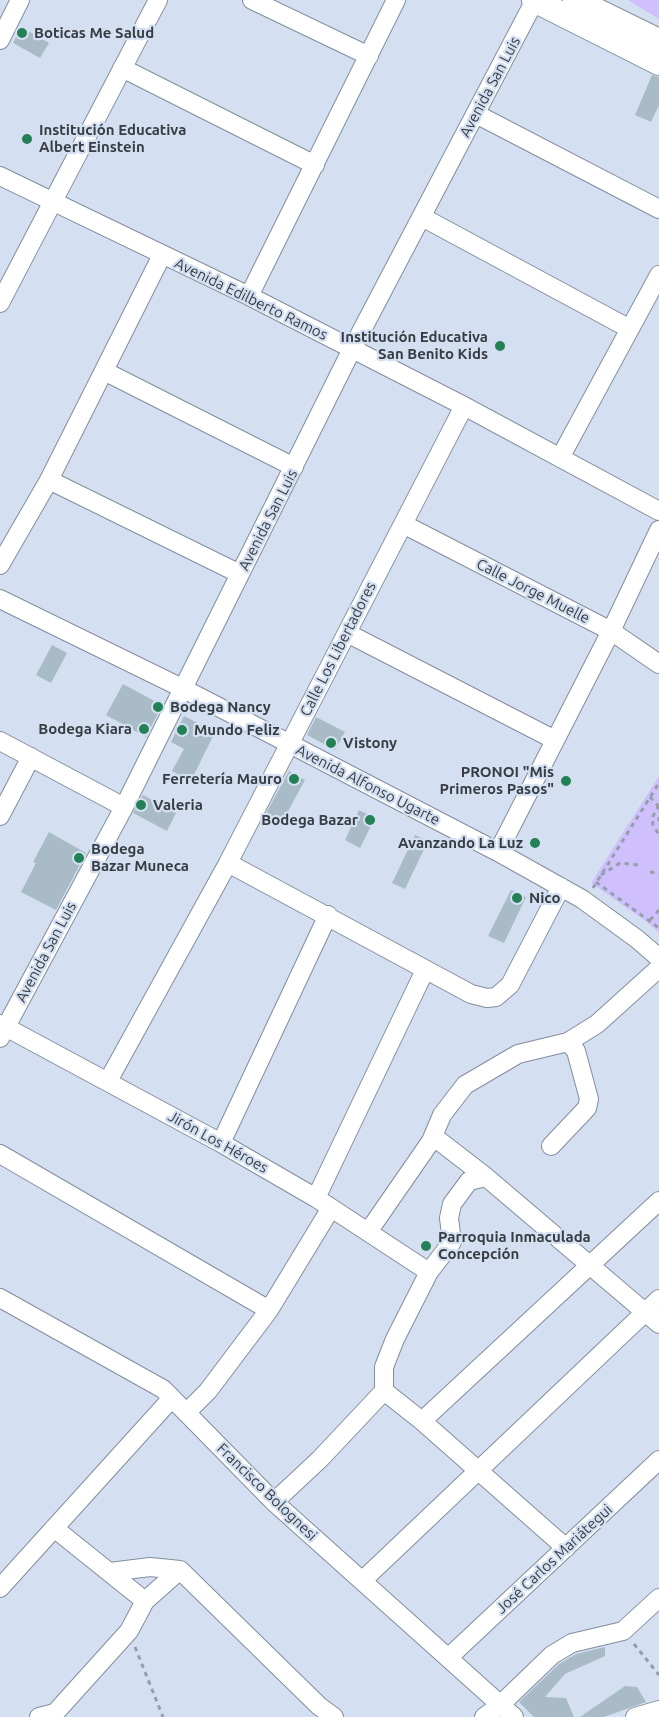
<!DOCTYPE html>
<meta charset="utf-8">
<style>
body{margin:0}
canvas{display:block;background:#d4e0f1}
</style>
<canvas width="659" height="1717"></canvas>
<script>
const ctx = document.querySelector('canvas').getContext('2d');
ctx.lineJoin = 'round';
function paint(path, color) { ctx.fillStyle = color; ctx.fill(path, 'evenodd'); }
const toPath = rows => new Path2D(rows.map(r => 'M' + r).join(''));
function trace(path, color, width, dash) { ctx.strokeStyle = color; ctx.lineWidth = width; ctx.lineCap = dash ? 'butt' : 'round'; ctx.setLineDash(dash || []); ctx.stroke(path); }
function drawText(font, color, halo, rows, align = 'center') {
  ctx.font = font + ' Ubuntu,sans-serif'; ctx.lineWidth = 4.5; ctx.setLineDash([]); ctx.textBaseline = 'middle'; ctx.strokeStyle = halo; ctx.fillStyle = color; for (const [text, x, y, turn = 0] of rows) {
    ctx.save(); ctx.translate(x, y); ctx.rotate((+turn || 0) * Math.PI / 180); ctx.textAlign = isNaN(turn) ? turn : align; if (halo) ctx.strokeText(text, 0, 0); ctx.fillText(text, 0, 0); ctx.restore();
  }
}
const green = toPath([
 [628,0,659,0,659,19],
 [659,776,659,933,647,922,591,883]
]);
const building = toPath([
 [21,27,49,43,40,58,13,43],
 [652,75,659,77,659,105,651,122,635,115],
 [52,645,67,653,51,683,36,675],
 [123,684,162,705,146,737,106,715],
 [184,716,215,732,191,781,172,771,184,749,171,742],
 [316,717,345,732,335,750,307,735],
 [289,771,305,780,281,824,265,815],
 [143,795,176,813,167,831,133,813],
 [359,810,375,818,360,848,345,840],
 [49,832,86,853,56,910,21,892,36,863,33,862],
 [415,835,428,841,405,889,392,883],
 [511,890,526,897,504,943,488,936],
 [605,1647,605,1656,565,1674,545,1697,566,1698,574,1717,534,1717,519,1702,559,1664,576,1654],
 [625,1686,637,1687,646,1702,604,1717,580,1717]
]);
const path = toPath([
 [650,797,658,806],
 [659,805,652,818,653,825,659,835],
 [659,817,659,823],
 [650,872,659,873],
 [601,875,620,863,639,865],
 [596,882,659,928],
 [593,888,659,783],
 [650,920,659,910],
 [634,1644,659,1675],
 [135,1647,163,1717]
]);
const minor = toPath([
 [252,0,369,56],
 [0,40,20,0],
 [122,68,315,165],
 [476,114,659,209],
 [0,176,249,296,464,406,659,511],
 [422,217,630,329],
 [249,296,396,0],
 [0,303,158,0],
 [104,371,294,467],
 [560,458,659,275],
 [49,480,240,574],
 [403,524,611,631,659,664],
 [0,565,49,480,162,255],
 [0,599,184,689,498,852,582,899,637,939,659,958],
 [347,633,555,740],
 [0,741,124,807],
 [0,816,31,757],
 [498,852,611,631,659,530],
 [228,863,471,994,487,998,496,997,510,985,561,887],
 [0,1024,221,1143,316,1198,429,1272],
 [0,1038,124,807,352,349,535,0],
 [108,1081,228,863,464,406],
 [431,1141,442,1115,465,1085,518,1054,568,1042],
 [221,1143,328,915],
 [551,1146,587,1108,589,1099,576,1051,568,1042,597,1024,659,968],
 [0,1154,269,1310],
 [316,1198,425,970],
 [368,1232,431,1141,438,1140,486,1177,659,1324],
 [0,1298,163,1389,274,1502,514,1717],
 [384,1391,422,1421,566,1548],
 [186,1413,208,1391,269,1310,331,1208],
 [422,1421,659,1201],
 [274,1502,320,1459,384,1391,384,1367,395,1339,429,1272,452,1242,449,1218,452,1204,469,1181,486,1177],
 [54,1528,145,1601],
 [110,1572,150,1567,180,1570,319,1706,334,1717],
 [363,1580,659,1299],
 [0,1588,172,1398],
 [448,1658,659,1460],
 [39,1717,55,1713,129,1631,145,1601,180,1570],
 [484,1717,499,1706,552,1655,572,1643,623,1631,659,1598],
 [635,1717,659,1710]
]);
const major = toPath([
 [534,0,659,63],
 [575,0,659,41]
]);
const markers = [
 [22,33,6,"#248056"],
 [27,139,6,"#248056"],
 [500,346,6,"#248056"],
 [158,707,6,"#248056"],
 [144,729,6,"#248056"],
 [182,730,6,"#248056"],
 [331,743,6,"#248056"],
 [294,779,6,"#248056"],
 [566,781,6,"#248056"],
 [141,805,6,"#248056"],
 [370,820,6,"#248056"],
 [535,843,6,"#248056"],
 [79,858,6,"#248056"],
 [517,898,6,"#248056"],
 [426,1246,6,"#248056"]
];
const poiNames = [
 ["Boticas Me Salud",34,33],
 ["Institución Educativa",39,130],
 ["Albert Einstein",39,147],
 ["Institución Educativa",488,337,"right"],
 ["San Benito Kids",488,354,"right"],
 ["Bodega Nancy",170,707],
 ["Bodega Kiara",132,729,"right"],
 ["Mundo Feliz",194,730],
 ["Vistony",343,743],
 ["PRONOI \"Mis",554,772,"right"],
 ["Primeros Pasos\"",554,789,"right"],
 ["Ferretería Mauro",282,779,"right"],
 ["Valeria",153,805],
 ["Bodega Bazar",358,820,"right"],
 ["Avanzando La Luz",523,843,"right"],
 ["Bodega",91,849],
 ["Bazar Muneca",91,866],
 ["Nico",529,898],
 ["Parroquia Inmaculada",438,1237],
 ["Concepción",438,1254]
];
const streetNames = [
 ["Avenida San Luis",490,87,-62],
 ["Avenida Edilberto Ramos",251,299,26],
 ["Avenida San Luis",268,520,-63],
 ["Calle Jorge Muelle",533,591,27],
 ["Calle Los Libertadores",338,649,-63],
 ["Avenida Alfonso Ugarte",368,785,27],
 ["Avenida San Luis",46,952,-62],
 ["Jirón Los Héroes",218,1142,29],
 ["Francisco Bolognesi",267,1492,44],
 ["José Carlos Mariátegui",554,1559,-43]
];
paint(green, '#cfc0fd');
paint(building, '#a8bbc7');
trace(minor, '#828d9d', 20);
trace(major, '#828d9d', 26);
trace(path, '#959eab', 3, [4.5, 4.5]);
trace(minor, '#fff', 18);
trace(major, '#fff', 24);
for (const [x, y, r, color] of markers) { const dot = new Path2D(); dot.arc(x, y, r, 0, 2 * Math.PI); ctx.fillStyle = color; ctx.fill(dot); trace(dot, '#d4e0f1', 2); }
drawText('bold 15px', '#373c43', '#d4e0f1', poiNames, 'left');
drawText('15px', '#373c43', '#d4e0f1', streetNames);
</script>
